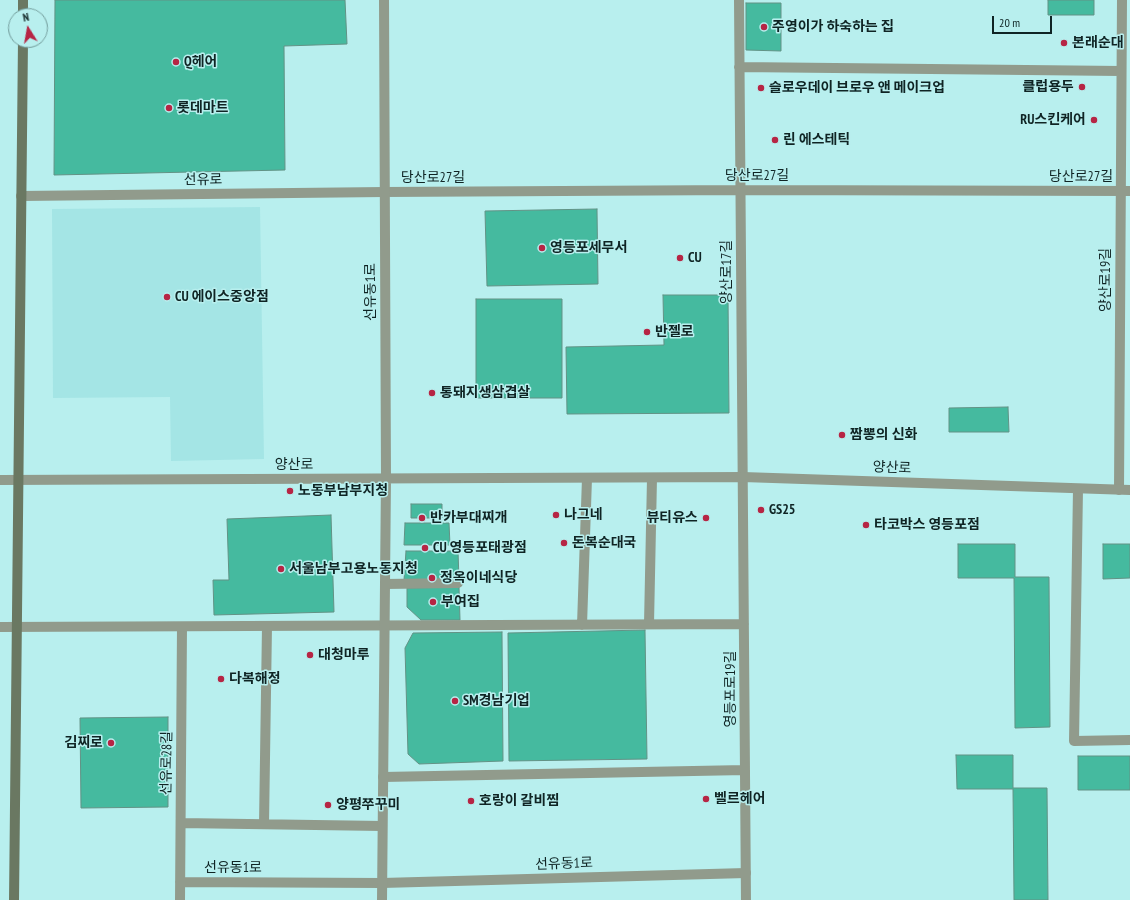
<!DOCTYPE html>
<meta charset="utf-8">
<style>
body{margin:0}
#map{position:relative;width:1130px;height:900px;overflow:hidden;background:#b8efee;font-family:"PT Sans Narrow",sans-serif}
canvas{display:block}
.north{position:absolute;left:8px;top:8px;width:40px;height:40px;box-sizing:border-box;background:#b8efee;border:1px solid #749e9d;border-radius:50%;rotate:349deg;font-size:11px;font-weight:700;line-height:16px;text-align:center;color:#0f2424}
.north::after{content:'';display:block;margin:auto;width:14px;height:18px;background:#b62544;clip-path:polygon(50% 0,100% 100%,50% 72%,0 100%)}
.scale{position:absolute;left:992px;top:16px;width:60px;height:18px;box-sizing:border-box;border:2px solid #0f2424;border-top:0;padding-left:5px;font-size:12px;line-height:14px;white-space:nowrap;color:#0f2424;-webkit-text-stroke:3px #b8efee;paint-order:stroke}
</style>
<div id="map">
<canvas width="1130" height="900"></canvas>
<div class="north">N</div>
<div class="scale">20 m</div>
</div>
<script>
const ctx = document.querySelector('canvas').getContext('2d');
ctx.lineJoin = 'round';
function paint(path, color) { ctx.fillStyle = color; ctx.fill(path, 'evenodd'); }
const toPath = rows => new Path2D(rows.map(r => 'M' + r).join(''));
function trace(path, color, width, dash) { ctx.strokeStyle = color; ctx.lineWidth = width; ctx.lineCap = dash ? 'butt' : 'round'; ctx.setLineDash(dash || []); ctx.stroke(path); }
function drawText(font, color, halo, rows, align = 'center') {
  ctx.font = font + ' "PT Sans Narrow","Noto Sans KR",sans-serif'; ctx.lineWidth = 3; ctx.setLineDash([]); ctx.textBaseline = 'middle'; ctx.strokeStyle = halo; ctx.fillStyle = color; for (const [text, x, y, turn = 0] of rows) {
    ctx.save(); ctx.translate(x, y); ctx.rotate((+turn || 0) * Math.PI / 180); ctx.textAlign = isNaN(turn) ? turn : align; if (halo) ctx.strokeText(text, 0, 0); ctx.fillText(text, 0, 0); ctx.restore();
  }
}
const built = toPath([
 [260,207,264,459,171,461,170,397,53,398,52,209]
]);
const building = toPath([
 [55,0,345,0,347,44,284,46,285,170,54,175,55,0],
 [1048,0,1094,0,1094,15,1048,15,1048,0],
 [746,3,781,3,781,51,746,50,746,3],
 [597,209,598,284,487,286,485,211,597,209],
 [663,295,728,295,729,413,567,414,566,347,664,345,663,295],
 [476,299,562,299,562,398,476,398,476,299],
 [1008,407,1009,432,949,432,949,408,1008,407],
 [411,504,442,504,442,518,411,518,411,504],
 [331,515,334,612,214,615,213,580,229,580,227,519,331,515],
 [405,523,449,523,450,545,404,545,405,523],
 [958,544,1015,544,1015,577,1049,577,1050,727,1015,728,1014,578,958,578,958,544],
 [1103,544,1130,544,1130,578,1103,579,1103,544],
 [406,551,458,551,459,580,404,580,406,551],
 [459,587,460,620,421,620,407,607,407,588,459,587],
 [645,630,647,759,509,761,508,633,645,630],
 [502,632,503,761,419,764,408,754,405,648,413,633,502,632],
 [168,717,168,807,81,808,80,718,168,717],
 [956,755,1013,755,1013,788,1047,788,1048,900,1014,900,1013,789,957,789,956,755],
 [1078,756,1130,756,1130,790,1078,790,1078,756]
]);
const service = toPath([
 [385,584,458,583],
 [181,823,382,826],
 [264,824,267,626],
 [180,882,382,883,746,873],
 [180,900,182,627]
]);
const minor = toPath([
 [739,0,746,900],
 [739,67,1121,71],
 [21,196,384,192,740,190,1130,191],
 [1078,489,1074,741,1130,740],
 [1119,490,1122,0],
 [649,624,652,478],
 [582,625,587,478],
 [0,627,744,624],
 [383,777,745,770]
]);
const tertiary = toPath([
 [0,480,743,477,1130,490],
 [382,900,386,478,384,0]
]);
const secondary = toPath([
 [23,16,23,0],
 [14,900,23,40]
]);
const markers = [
 [764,27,4,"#b62544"],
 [1064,43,4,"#b62544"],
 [176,62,4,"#b62544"],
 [1082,87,4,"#b62544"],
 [761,88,4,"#b62544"],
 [169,108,4,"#b62544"],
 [1094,120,4,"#b62544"],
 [775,140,4,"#b62544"],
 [542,248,4,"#b62544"],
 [680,258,4,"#b62544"],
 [167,297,4,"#b62544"],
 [647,332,4,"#b62544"],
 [432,393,4,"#b62544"],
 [842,435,4,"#b62544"],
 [290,491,4,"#b62544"],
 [761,510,4,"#b62544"],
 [556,515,4,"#b62544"],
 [422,518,4,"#b62544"],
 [706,518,4,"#b62544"],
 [866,525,4,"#b62544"],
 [564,543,4,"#b62544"],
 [425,548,4,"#b62544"],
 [281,569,4,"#b62544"],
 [432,578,4,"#b62544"],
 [433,602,4,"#b62544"],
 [310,655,4,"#b62544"],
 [221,679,4,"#b62544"],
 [455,701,4,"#b62544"],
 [111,743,4,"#b62544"],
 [706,799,4,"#b62544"],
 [471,801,4,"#b62544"],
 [328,805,4,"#b62544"]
];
const poiNames = [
 ["주영이가 하숙하는 집",772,27],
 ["본래순대",1072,43],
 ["Q헤어",184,62],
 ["클럽용두",1074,87,"right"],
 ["슬로우데이 브로우 앤 메이크업",769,88],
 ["롯데마트",177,108],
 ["RU스킨케어",1086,120,"right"],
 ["린 에스테틱",783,140],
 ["영등포세무서",550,248],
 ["CU",688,258],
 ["CU 에이스중앙점",175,297],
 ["반젤로",655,332],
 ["통돼지생삼겹살",440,393],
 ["짬뽕의 신화",850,435],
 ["노동부남부지청",298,491],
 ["GS25",769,510],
 ["나그네",564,515],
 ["반카부대찌개",430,518],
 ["뷰티유스",698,518,"right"],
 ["타코박스 영등포점",874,525],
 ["돈복순대국",572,543],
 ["CU 영등포태광점",433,548],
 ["서울남부고용노동지청",289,569],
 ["정옥이네식당",440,578],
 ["부여집",441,602],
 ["대청마루",318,655],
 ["다복해정",229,679],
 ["SM경남기업",463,701],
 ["김찌로",103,743,"right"],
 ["벨르헤어",714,799],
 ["호랑이 갈비찜",479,801],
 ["양평쭈꾸미",336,805]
];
const streetNames = [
 ["당산로27길",757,176],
 ["당산로27길",1081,177],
 ["당산로27길",433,178],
 ["선유로",203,180,-1],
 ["양산로17길",727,272,-90],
 ["양산로19길",1106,280,-90],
 ["선유동1로",371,292,-90],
 ["양산로",294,465],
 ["양산로",892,468,2],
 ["영등포로19길",731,689,-90],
 ["선유로28길",167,763,-89],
 ["선유동1로",564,864,-2],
 ["선유동1로",233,868]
];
paint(built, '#a4e5e5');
paint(building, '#45ba9f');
trace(building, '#629285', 1);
trace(service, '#919b8c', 10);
trace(minor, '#919b8c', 10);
trace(tertiary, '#919b8c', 10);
trace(secondary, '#6a7862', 10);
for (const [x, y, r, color] of markers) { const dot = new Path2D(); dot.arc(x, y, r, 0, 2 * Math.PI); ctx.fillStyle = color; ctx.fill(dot); trace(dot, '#b8efee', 1.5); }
drawText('bold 14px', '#0f2424', '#b8efee', poiNames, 'left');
drawText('14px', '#0f2424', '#b8efee', streetNames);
</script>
